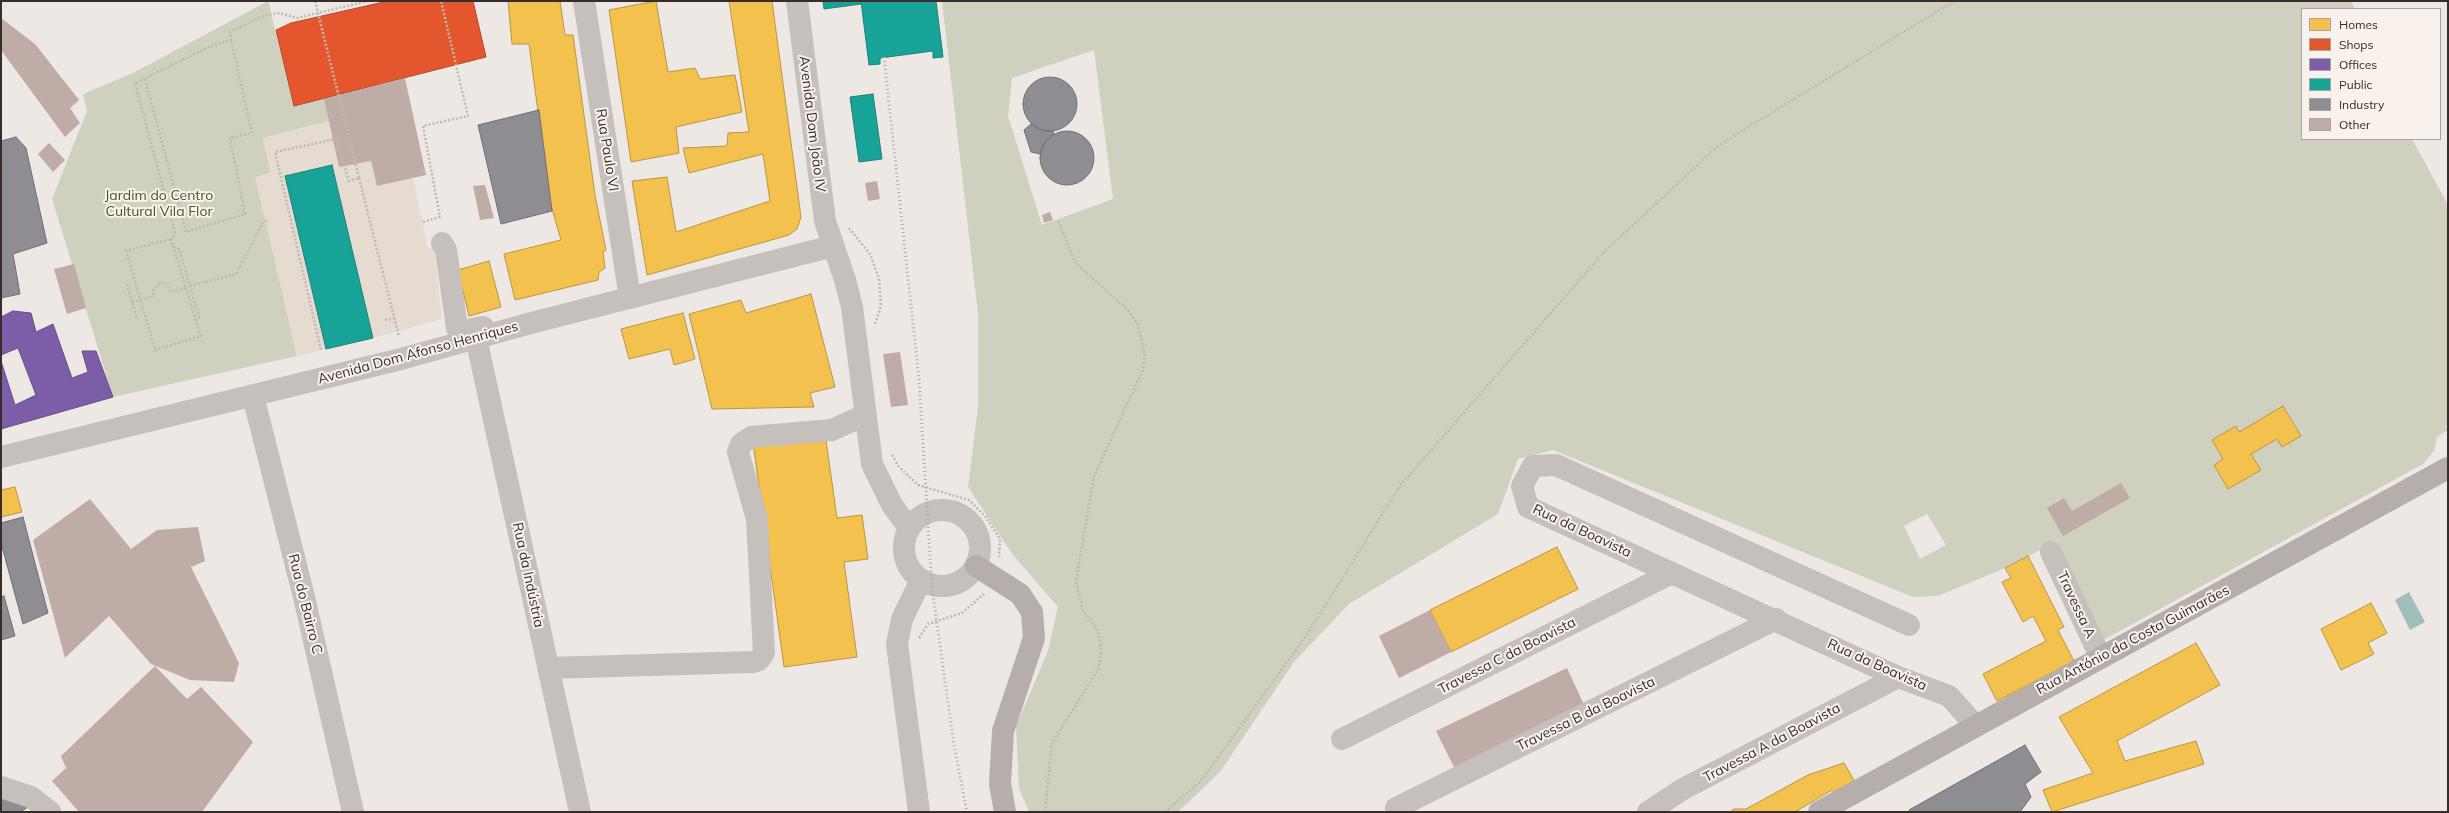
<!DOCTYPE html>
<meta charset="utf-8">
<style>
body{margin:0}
#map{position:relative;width:2449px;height:813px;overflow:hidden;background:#ede8e3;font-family:Mulish,sans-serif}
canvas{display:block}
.frame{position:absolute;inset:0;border:2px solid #372d2a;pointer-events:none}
.legend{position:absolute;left:2301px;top:8px;width:140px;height:132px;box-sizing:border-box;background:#f9f1eb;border:1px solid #aba39e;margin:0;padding:5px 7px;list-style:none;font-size:12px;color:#372d2a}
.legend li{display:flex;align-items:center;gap:8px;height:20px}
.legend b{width:20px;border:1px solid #aba39e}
</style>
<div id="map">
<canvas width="2449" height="813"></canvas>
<div class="frame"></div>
<ul class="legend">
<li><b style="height:11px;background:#f2c14e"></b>Homes</li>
<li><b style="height:11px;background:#e4572e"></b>Shops</li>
<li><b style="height:11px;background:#7b5ea7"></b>Offices</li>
<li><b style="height:11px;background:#17a398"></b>Public</li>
<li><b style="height:11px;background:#8d8d92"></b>Industry</li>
<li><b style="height:11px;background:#bfaca6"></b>Other</li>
</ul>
</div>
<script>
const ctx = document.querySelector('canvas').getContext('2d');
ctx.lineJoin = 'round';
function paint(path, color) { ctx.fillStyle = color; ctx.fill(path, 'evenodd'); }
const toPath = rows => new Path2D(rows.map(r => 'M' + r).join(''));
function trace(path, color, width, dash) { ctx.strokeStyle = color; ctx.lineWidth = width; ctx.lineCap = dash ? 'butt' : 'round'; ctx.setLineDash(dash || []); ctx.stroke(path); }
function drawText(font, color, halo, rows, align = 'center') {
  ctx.font = font + ' Mulish,sans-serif'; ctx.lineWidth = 4; ctx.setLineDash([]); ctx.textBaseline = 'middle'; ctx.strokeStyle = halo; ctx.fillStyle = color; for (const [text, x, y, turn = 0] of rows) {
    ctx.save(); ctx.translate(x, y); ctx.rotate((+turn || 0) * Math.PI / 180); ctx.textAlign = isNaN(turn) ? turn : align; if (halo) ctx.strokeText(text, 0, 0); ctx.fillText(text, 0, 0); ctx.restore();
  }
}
const green = toPath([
 [268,1,294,106,324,99,329,121,263,138,271,173,256,177,297,356,113,397,52,199,87,111,83,94,133,73],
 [942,1,2351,1,2355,9,2302,9,2302,139,2412,139,2448,205,2448,430,2437,437,2434,451,2423,464,2091,647,2042,549,2005,568,1938,596,1913,597,1553,450,1518,459,1498,514,1349,604,1294,662,1220,772,1178,812,1029,812,1019,788,1016,726,1048,651,1058,607,1013,555,968,487,978,406,978,314],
 [1094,50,1113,199,1042,225,1008,116,1012,78],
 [1927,514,1946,545,1920,559,1904,526]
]);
const plaza = toPath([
 [329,121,339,167,371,161,378,186,413,178,428,248,434,247,442,319,373,338,332,165,285,177,326,349,297,356,255,177,271,173,263,138]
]);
const water = toPath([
 [2409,592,2425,622,2410,630,2395,600]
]);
const homes = toPath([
 [508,1,560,1,565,35,573,35,595,195,606,250,603,252,605,268,599,272,598,280,515,300,504,254,561,240,550,202,529,44,512,44,508,1],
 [656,1,668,72,695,68,700,79,735,75,742,112,676,127,679,153,631,162,609,10,656,1],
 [729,1,772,1,801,217,797,229,789,235,647,275,632,181,667,177,676,232,770,201,763,154,689,173,683,148,727,146,728,133,749,132,729,1],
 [489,261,501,307,469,316,458,270,489,261],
 [811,294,835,387,810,393,814,407,712,409,689,314,741,300,746,313,811,294],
 [683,313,695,359,674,365,670,349,629,359,621,329,683,313],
 [2283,406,2301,436,2282,447,2277,439,2251,454,2261,470,2228,489,2214,465,2223,459,2212,440,2236,426,2239,432,2283,406],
 [825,433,837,518,862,515,868,559,844,562,857,657,784,667,753,443,825,433],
 [15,487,22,512,1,517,1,490,15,487],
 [1557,547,1578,589,1451,652,1430,610,1557,547],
 [2028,556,2064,627,2058,630,2074,661,1997,701,1983,674,2046,641,2033,616,2023,622,2002,582,2011,578,2005,568,2028,556],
 [2371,603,2387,633,2368,643,2374,654,2341,670,2321,629,2371,603],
 [2196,643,2220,685,2117,741,2125,761,2196,741,2204,764,2052,812,2043,790,2093,773,2059,717,2196,643],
 [1844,763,1855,782,1836,794,1832,790,1795,812,1730,812,1734,809,1746,809,1808,775,1844,763]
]);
const shops = toPath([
 [388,1,473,1,486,57,294,106,276,30,291,23,388,1]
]);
const offices = toPath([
 [13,311,31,313,36,332,53,324,72,378,88,372,82,351,96,351,113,397,1,429,1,361,15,405,36,395,18,348,1,355,1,317,13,311]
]);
const public = toPath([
 [823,1,861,1,861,4,824,9,823,1],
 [861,1,936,1,943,57,933,58,933,51,880,58,880,64,869,65,861,1],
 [873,94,882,159,859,162,850,97,873,94],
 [332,165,373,338,326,349,285,176,332,165]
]);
const industry = toPath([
 '1023 104a27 27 0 1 1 54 0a27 27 0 1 1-54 0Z',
 [539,110,552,211,501,224,478,125,539,110],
 [1031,124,1043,131,1053,131,1054,134,1045,142,1040,154,1031,152,1024,130,1031,124],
 '1040 158a27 27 0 1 1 54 0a27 27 0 1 1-54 0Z',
 [16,137,26,148,47,243,13,254,20,294,1,298,1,141,16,137],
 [23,517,48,613,23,624,1,543,1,523,23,517],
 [4,596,15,636,1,640,1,597,4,596],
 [2025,745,2041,772,2025,784,2031,797,2020,812,1910,812,1909,810,2025,745],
 [1,790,33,804,20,812,1,812,1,790]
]);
const building = toPath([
 [1,18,35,44,79,100,70,108,80,123,65,137,1,50],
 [405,78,426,175,377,186,371,161,339,167,324,99],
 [49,143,65,160,53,172,38,154],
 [877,181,880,199,868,201,865,183],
 [485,185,494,218,480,220,473,186],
 [1050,212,1053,220,1044,223,1042,215],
 [74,264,86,308,67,314,54,269],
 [900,352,908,405,891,407,883,354],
 [2121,483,2130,498,2063,536,2047,508,2064,498,2072,511],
 [90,499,131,549,157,530,198,527,205,561,191,567,239,663,234,682,190,680,151,664,109,616,65,658,33,540],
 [1430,610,1451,652,1399,678,1379,636],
 [155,666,187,699,201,687,253,742,202,812,79,812,52,781,66,768,61,756],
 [1567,668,1586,709,1456,771,1436,731]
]);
const path = toPath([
 [315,1,359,178,349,181,336,139,275,152,321,350],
 [145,79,186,232,245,214,230,138,252,133,231,40],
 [359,178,399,337],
 [423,222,440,217,423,126,468,116,441,1],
 [849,228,870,254,879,279,881,306,875,324],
 [171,239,173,246,179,249,199,317,196,321,201,336,155,350,126,251,171,239],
 [171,240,175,233,135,83,211,46,231,40,230,32,263,16,279,13,297,18,368,1],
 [173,246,196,321],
 [127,284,137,319],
 [190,286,236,274,263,222,269,220],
 [132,302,154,296,153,291,160,283,165,283,171,292,186,288],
 [385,320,395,318],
 [892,455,899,467,918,485,969,500,986,517,1000,539,999,557],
 [919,638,928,624,962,613,984,594],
 [1045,812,1052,743,1099,668,1101,647,1098,631,1083,610,1076,582,1094,476,1143,370,1145,356,1138,325,1129,311,1082,269,1074,260,1058,220],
 [1165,812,1200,782,1306,636,1400,486,1604,252,1719,145,1954,1]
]);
const minor = toPath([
 [584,1,630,298],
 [797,1,825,221,845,280,852,307,872,464,892,505,909,528],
 [442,243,446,250,457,328,463,331,483,327],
 [476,338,580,812],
 [253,396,304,597,353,812],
 [1,457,401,359,531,323,833,246],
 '904 548a38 38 0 1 1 76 0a38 38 0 1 1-76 0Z',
 [2051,552,2101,658],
 [1909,625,1556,465,1533,466,1522,486,1528,507,1898,677,1949,696,1975,725],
 [548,668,753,662,759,660,764,653,757,519,738,452,741,444,751,437,832,430,865,415],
 [1342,739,1672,573],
 [1,787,31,797,50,812],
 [1396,808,1776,619],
 [919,812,897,644,902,619,921,580],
 [1648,812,1683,789,1898,677]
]);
const major = toPath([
 [976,566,1020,594,1032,612,1034,638,1003,731,1000,784,1005,812],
 [1819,812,2448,468]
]);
const rail = toPath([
 [884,57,919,379,932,588,954,745,967,812]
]);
const streetNames = [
 ["Avenida Dom João IV",812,124,83],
 ["Rua Paulo VI",607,150,81],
 ["Avenida Dom Afonso Henriques",418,353,-15],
 ["Rua da Boavista",1582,531,25],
 ["Rua da Indústria",528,575,78],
 ["Rua do Bairro C",305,604,76],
 ["Travessa A",2076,605,65],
 ["Rua António da Costa Guimarães",2133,640,-28],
 ["Travessa C da Boavista",1507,656,-27],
 ["Rua da Boavista",1877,665,24],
 ["Travessa B da Boavista",1586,714,-26],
 ["Travessa A da Boavista",1772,743,-28]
];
const parkNames = [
 ["Jardim do Centro",159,196],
 ["Cultural Vila Flor",159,212]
];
paint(green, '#cfd1be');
paint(plaza, '#e6dbd1');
paint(water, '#a0bebc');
paint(homes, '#f2c14e');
trace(homes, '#ba9543', 1);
paint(shops, '#e4572e');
trace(shops, '#b04a2d', 1);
paint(offices, '#7b5ea7');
trace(offices, '#674f82', 1);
paint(public, '#17a398');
trace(public, '#218077', 1);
paint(industry, '#8d8d92');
trace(industry, '#737073', 1);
paint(building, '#bfaca6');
trace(path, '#bfb8b4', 2.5, [2, 2]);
trace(minor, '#c6c0bc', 22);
trace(major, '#b5aeab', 22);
trace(rail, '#aea9a6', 3, [1, 3]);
drawText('14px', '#372d2a', '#f9f1eb', streetNames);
drawText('14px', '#49542f', '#f9f1eb', parkNames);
</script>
